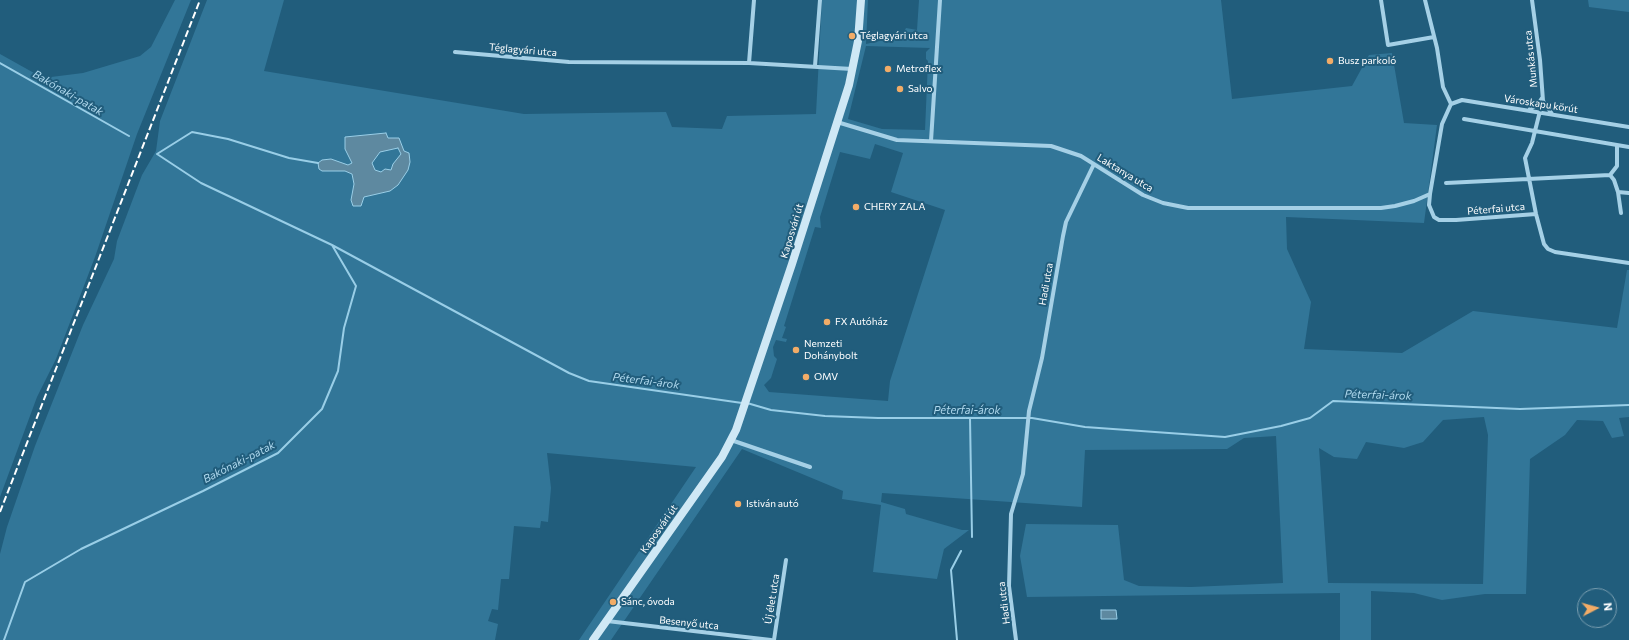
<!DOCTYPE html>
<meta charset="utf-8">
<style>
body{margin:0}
#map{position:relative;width:1629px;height:640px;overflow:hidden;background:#215d7c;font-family:Commissioner,sans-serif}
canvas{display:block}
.north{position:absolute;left:1577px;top:588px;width:40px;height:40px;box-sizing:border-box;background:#215d7c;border:1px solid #7a9eb0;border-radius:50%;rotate:84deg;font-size:11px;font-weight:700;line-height:16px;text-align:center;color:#fff}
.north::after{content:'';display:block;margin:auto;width:14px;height:18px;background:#f2ac67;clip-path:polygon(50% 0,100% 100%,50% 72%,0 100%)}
</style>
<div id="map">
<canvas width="1629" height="640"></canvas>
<div class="north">N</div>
</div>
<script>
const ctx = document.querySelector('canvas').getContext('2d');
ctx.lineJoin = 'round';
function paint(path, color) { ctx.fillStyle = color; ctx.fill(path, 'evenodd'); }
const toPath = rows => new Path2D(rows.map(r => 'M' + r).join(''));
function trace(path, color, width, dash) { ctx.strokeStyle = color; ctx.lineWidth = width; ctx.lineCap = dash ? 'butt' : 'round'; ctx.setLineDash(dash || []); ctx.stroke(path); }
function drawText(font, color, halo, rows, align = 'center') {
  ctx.font = font + ' Commissioner,sans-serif'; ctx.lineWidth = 4; ctx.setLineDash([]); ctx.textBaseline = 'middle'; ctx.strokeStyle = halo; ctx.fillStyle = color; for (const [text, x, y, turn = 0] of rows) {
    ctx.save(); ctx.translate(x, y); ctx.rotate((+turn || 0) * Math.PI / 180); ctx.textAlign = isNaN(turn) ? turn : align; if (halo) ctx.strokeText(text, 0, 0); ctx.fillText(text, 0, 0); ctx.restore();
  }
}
const green = toPath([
 [175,0,191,0,137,134,95,257,56,359,37,397,0,497,0,54,43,78,83,73,140,56,151,47],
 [207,0,284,0,264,71,524,114,666,112,672,127,722,129,727,116,816,114,822,0,868,0,866,44,902,36,906,28,917,30,919,0,1221,0,1232,99,1352,86,1369,55,1392,53,1404,123,1437,125,1424,223,1286,217,1287,249,1311,302,1304,349,1402,353,1473,311,1617,328,1627,270,1629,270,1629,417,1619,418,1624,436,1612,438,1603,421,1577,420,1565,435,1530,459,1526,594,1485,594,1442,600,1414,593,1371,591,1371,640,1340,640,1340,593,1027,597,1020,556,1026,524,1118,525,1124,580,1139,586,1191,587,1283,583,1276,436,1244,438,1227,449,1085,450,1082,507,882,493,881,502,905,509,906,514,962,530,969,530,944,549,937,579,873,572,881,505,842,499,843,491,742,449,611,640,579,640,696,467,547,453,551,488,548,522,541,521,540,528,514,526,509,579,501,579,498,610,492,609,488,621,498,624,495,640,0,640,0,554,7,527,35,446,83,325,114,259,117,241,142,175,156,151,160,121],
 [866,46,930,48,926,52,926,59,928,61,925,130,882,129,848,119],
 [875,144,903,153,891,192,945,210,890,381,888,401,769,392,764,385,771,378,777,359,774,356,773,347,776,340,786,342,787,339,782,338,786,327,784,326,815,227,821,228,820,217,840,152,870,159],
 [1484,417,1488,435,1483,584,1328,583,1319,448,1334,457,1357,459,1366,442,1404,448,1423,442,1443,420],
 [1588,0,1629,0,1629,12,1589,7]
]);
const water = toPath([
 [386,133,388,138,399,138,404,151,409,153,410,162,408,170,398,185,390,191,364,197,361,206,353,206,351,200,354,184,352,174,345,171,322,171,319,169,318,163,322,160,331,159,348,165,352,163,345,149,345,137,386,133],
 [398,148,401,154,393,164,391,170,385,169,381,172,375,170,372,163,380,152,398,148],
 [1101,610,1116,610,1117,619,1101,619,1101,610]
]);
const stream = toPath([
 [0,63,129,136],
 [332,245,569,373,589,381,742,403],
 [747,403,771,410,825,416,878,418,1032,418,1085,427,1225,437,1281,426,1310,418,1333,401,1520,409,1629,405],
 [970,418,972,537],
 [4,640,25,582,81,549,203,491,278,453,322,409,338,371,344,328,356,286,332,245,201,183,157,154,192,132,228,139,289,158,318,163],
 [957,640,951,570,961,551]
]);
const minor = toPath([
 [1381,0,1388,45,1434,37],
 [1425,0,1437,48,1443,87,1451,104],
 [1532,0,1540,60,1543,101,1552,114],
 [455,52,569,62,749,63,852,69],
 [749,63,754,0],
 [815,66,820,0],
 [1530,109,1538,104,1542,98],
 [1540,111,1532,143,1525,158,1536,214,1544,244,1548,249,1555,252,1629,263],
 [1464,119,1629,147],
 [837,122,897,140,1051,146,1081,156,1143,195,1163,203,1188,208,1381,208,1395,206,1414,201,1430,194],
 [931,141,940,0],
 [1617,145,1617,166,1610,175,1614,180,1618,192,1629,193],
 [1446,183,1610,175],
 [1618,192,1621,213],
 [1536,214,1456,220,1439,220,1434,217,1429,205,1430,194,1442,124,1451,104,1462,100,1629,127],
 [731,440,810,467],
 [607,621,771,640],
 [774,640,786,560],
 [1016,640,1009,586,1011,514,1023,474,1029,411,1042,358,1063,236,1066,222,1094,164]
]);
const secondary = toPath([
 [593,640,722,457,736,430,792,264,849,85,858,41,861,0]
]);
const rail = toPath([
 [0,512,200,0]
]);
const markers = [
 [852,36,4,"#f2ac67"],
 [1330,61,4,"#f2ac67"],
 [888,69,4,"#f2ac67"],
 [900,89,4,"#f2ac67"],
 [856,207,4,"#f2ac67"],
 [827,322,4,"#f2ac67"],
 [796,350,4,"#f2ac67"],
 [806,377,4,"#f2ac67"],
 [738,504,4,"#f2ac67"],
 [613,602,4,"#f2ac67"]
];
const poiNames = [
 ["Téglagyári utca",860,36],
 ["Busz parkoló",1338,61],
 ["Metroflex",896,69],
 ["Salvo",908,89],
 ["CHERY ZALA",864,207],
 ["FX Autóház",835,322],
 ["Nemzeti",804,344],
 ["Dohánybolt",804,356],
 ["OMV",814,377],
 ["Istiván autó",746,504],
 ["Sánc, óvoda",621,602]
];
const streetNames = [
 ["Téglagyári utca",523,50,5],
 ["Munkás utca",1531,59,-96],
 ["Városkapu körút",1541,104,9],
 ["Laktanya utca",1125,173,31],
 ["Péterfai utca",1496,209,-5],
 ["Kaposvári út",792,231,-73],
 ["Hadi utca",1046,284,-80],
 ["Kaposvári út",659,529,-55],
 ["Új élet utca",772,599,-81],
 ["Hadi utca",1004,603,-97],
 ["Besenyő utca",689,623,6]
];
const waterNames = [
 ["Bakónaki-patak",68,93,30],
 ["Péterfai-árok",646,381,7],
 ["Péterfai-árok",1378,395,2],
 ["Péterfai-árok",967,410],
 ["Bakónaki-patak",239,462,-27]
];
paint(green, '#327698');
paint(water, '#5e89a0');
trace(water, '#99cee7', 1);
trace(stream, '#99cee7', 2);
trace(minor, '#a5d0e6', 4);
trace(secondary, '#cfe8f5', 8);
trace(rail, '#fff', 2, [7, 3]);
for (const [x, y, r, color] of markers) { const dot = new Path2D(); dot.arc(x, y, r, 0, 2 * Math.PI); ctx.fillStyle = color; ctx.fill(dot); trace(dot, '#215d7c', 1.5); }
drawText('10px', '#fff', '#215d7c', poiNames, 'left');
drawText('10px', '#fff', '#215d7c', streetNames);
drawText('italic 11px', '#b0d9ee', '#215d7c', waterNames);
</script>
